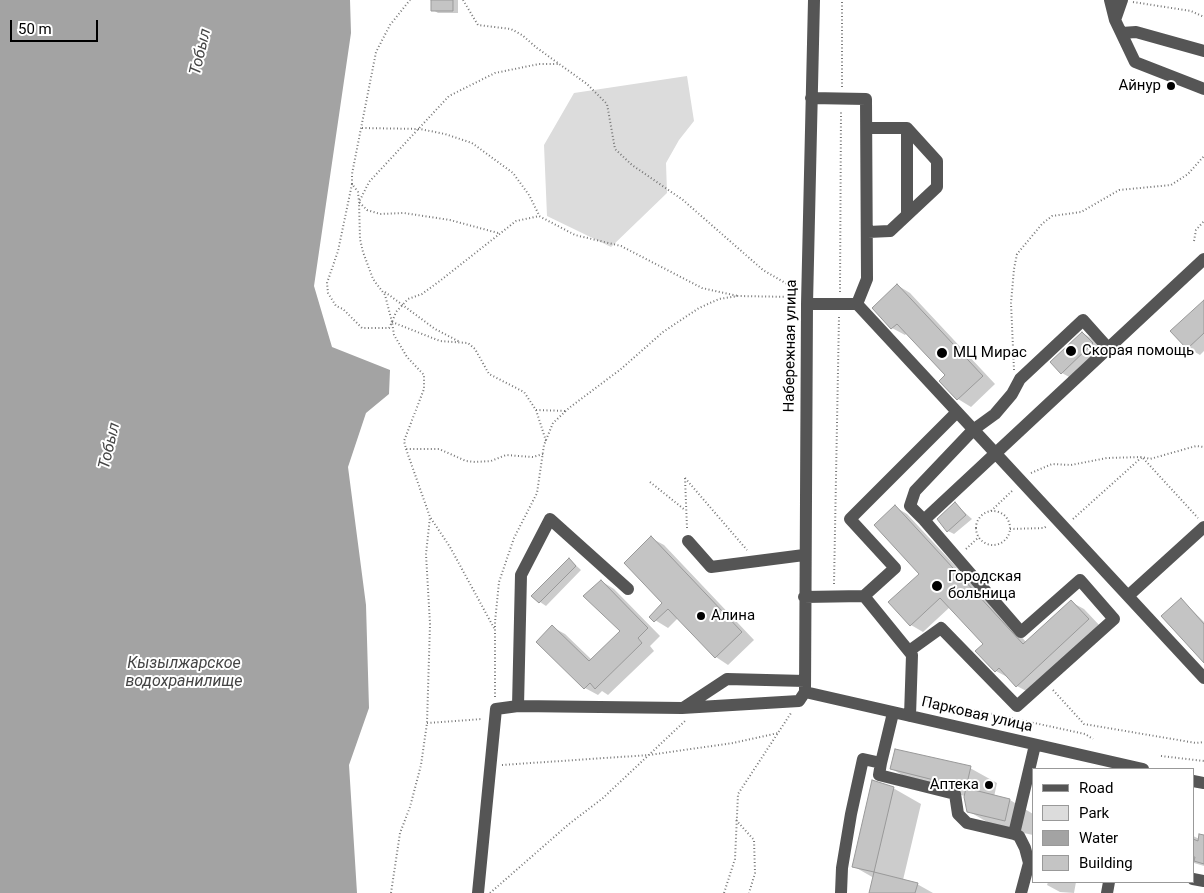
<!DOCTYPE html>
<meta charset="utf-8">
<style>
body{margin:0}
#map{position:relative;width:1204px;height:893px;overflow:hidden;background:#fff;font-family:Roboto,sans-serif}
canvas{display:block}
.legend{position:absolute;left:1032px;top:768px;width:162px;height:115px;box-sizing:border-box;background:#fff;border:1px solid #999;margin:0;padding:6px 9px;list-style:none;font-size:15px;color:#000}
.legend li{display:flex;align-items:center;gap:10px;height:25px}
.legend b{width:25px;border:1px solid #999}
.scale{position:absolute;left:10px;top:20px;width:88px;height:22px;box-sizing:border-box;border:2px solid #000;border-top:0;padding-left:6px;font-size:15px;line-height:18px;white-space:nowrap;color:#000;-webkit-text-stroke:4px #fff;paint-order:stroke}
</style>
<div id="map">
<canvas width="1204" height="893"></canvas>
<ul class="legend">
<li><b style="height:6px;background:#555"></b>Road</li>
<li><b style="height:14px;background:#dcdcdc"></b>Park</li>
<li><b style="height:14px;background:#a3a3a3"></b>Water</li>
<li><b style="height:14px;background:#c4c4c4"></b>Building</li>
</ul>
<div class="scale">50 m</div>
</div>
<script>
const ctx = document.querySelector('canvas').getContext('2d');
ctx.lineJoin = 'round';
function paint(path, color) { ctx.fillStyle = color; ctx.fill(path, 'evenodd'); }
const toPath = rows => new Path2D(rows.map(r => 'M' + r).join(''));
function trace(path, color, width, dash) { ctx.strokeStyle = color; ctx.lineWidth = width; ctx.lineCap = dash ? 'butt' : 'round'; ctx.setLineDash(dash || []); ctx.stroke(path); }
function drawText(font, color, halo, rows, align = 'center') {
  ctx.font = font + ' Roboto,sans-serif'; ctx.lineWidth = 4; ctx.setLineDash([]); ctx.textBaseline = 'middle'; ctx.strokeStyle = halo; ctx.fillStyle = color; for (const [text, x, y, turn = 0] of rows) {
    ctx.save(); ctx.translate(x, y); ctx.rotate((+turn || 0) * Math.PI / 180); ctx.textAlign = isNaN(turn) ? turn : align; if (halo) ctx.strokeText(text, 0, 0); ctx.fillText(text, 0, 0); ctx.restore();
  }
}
const green = toPath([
 [687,76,694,121,679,140,666,163,667,193,611,247,547,216,544,145,574,93]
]);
const water = toPath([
 [0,0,350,0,351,33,314,286,332,347,390,370,389,394,366,413,348,467,366,605,369,708,349,765,357,893,0,893]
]);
const shadow = toPath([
 [433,0,458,0,458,13,438,13,433,10],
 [897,285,910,293,995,384,971,407,958,399,941,381,946,376,907,333,905,335,892,328],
 [1204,301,1204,351,1200,355,1188,348],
 [1083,333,1092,339,1102,349,1071,378,1062,373],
 [955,504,972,519,954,534,948,531],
 [895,507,907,514,1027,643,1071,602,1084,609,1101,627,1030,693,1017,686,1009,678,996,671,977,651,985,644,950,607,923,632,911,625,921,574],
 [651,538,664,545,754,640,728,665,716,657,678,618,668,628,650,617,664,603],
 [569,559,581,570,546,606,540,602,533,596],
 [601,581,614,589,660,636,650,646,654,651,608,695,602,691,598,695,585,688,552,627,565,634,592,660,621,631],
 [1181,599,1204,622,1204,661],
 [970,768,997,783,994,797,1010,800,1033,814,1033,835,996,827,968,811,965,796,919,785,892,769],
 [893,788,921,804,903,880,917,884,933,893,870,893,874,878,853,866],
 [1193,836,1204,841,1204,866,1194,863,1193,867],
 [1048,882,1076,882,1074,893,1060,892,1047,885]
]);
const building = toPath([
 [431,0,453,0,453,11,431,11,431,0],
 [897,284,983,376,957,400,939,381,945,375,897,324,891,329,872,308,897,284],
 [1204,300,1204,333,1187,349,1170,331,1204,300],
 [1082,332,1093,343,1061,374,1050,362,1082,332],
 [955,502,966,515,947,532,937,519,955,502],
 [895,505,1023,644,1071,600,1089,619,1016,687,999,668,995,672,975,651,983,644,940,598,910,626,888,602,919,574,874,525,895,505],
 [651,536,742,632,715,658,668,609,654,622,649,617,662,603,624,563,651,536],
 [569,558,576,566,539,603,531,596,569,558],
 [601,580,648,628,638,638,642,643,595,689,590,683,584,689,536,642,552,625,589,661,620,631,583,596,601,580],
 [1181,598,1204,624,1204,663,1161,616,1181,598],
 [895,749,971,766,966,788,890,769,895,749],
 [872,780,894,787,874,872,852,867,872,780],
 [966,788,1010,799,1005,821,967,812,964,797,966,788],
 [1199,834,1204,835,1204,864,1194,861,1195,857,1193,857,1193,839,1198,841,1199,834],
 [874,872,918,883,915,893,869,893,874,872]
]);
const path = toPath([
 [463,0,478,25,511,29,522,35,537,48,587,84,607,104,615,149,632,165,683,200,763,270,796,289],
 [1133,2,1191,11,1204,17],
 [842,87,842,0],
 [362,128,420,129,445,134,472,143,513,173,529,195,539,215],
 [352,184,338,251,327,283,328,293,336,306,343,309,362,328,389,328,392,322,385,295,373,279,363,252,360,239,359,202,358,192,352,184,352,174,376,52,390,25,410,0],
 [498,233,450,220,404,213,380,214,367,210,359,202,369,182,449,96,495,73,539,64,558,64],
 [1194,241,1196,230,1204,221],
 [385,292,435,329,460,342],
 [840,292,841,112],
 [392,322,440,341,468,343,475,349,489,374,524,392,536,410,546,441],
 [1014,370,1011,303,1014,269,1017,254,1042,224,1052,216,1081,212,1119,190,1171,185,1188,174,1204,156],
 [536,410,566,411],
 [406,449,430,517,450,547,494,628],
 [543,454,533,457,506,455,491,461,475,462,466,461,439,449,406,449,404,441,424,389,424,375,407,357,394,335,392,322,396,312,408,299,422,294,441,280,516,221,539,216,575,235,621,246,702,288,738,296],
 [1031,473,1052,464,1071,465,1107,458,1142,457,1150,459,1196,446,1204,447],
 [685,478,747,550],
 [685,478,687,528],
 [650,482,685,510],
 [991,511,1013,490],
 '976 528a17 17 0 1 1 34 0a17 17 0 1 1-34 0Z',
 [1073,519,1142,457,1198,518],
 [1010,529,1044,528,1047,526],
 [966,549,979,537],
 [834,584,839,317],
 [1053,690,1084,724,1196,743,1204,742],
 [495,697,495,622,499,582,514,538,537,493,544,445,553,423,569,408,621,369,663,332,699,308,719,299,738,296,794,297],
 [923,699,1085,734,1093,739],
 [427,723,482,719],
 [1161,756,1204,761],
 [502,765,649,755,733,743,778,733],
 [736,820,754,840,755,873,749,893],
 [391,893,400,833,410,807,421,765,427,723,430,624,426,554,430,517],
 [490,893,569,824,603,798,685,721],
 [724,893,735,859,738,794,791,713]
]);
const minor = toPath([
 [1110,0,1115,20,1135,62,1204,89],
 [1115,20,1122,0],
 [1122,33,1136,32,1204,51],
 [811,98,866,99,867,279,857,304],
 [867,128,907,128,937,161,937,187,890,231,868,232],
 [907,215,907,128],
 [807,304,857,304,1204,678],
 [1108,348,1083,320,1020,379,1012,394,995,414,973,430,915,491,910,506,924,520,1204,259],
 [688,541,711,567,804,555],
 [628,589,550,519,521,575,518,706,682,708,799,701,805,692],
 [864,596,895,568,850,519,956,413],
 [1128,596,1204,527],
 [804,597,864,596,912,655,910,716],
 [909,651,941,628,1017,706,1114,619,1080,580,1021,632,924,520],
 [805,692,807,304,814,0],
 [805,692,1143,769],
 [683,708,727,679,805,681],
 [881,763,879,775,955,794,958,814,967,823,1014,834],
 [1193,781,1204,783],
 [1193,879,1204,881],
 [478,893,496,709,518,706],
 [841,893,842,868,851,814,863,759,881,763,893,713],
 [1021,893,1029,863,1025,848,1019,836,1014,834,1035,745],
 [1107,893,1109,882]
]);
const markers = [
 [1171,86,5,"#000"],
 [1071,351,6,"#000"],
 [942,353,6,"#000"],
 [937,586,6,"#000"],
 [701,616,5,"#000"],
 [989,785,5,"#000"]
];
const poiNames = [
 ["Айнур",1161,86,"right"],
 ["Скорая помощь",1082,351],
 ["МЦ Мирас",953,353],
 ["Городская",948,577],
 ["больница",948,594],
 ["Алина",711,616],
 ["Аптека",979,785,"right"]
];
const streetNames = [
 ["Набережная улица",791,346,-89],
 ["Парковая улица",977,715,13]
];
const waterNames = [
 ["Тобыл",201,52,-77],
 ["Тобыл",110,446,-77],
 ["Кызылжарское",184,664],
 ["водохранилище",184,682]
];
paint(green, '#dcdcdc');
paint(water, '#a3a3a3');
paint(shadow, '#0003');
paint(building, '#c4c4c4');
trace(building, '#999', 1);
trace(path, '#777', 2, [1, 2.5]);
trace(minor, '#555', 12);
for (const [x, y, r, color] of markers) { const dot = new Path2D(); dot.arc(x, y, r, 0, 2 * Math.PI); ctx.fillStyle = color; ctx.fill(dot); trace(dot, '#fff', 2); }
drawText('15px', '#000', '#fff', poiNames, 'left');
drawText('15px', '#000', '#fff', streetNames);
drawText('italic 16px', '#444', '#fff', waterNames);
</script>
